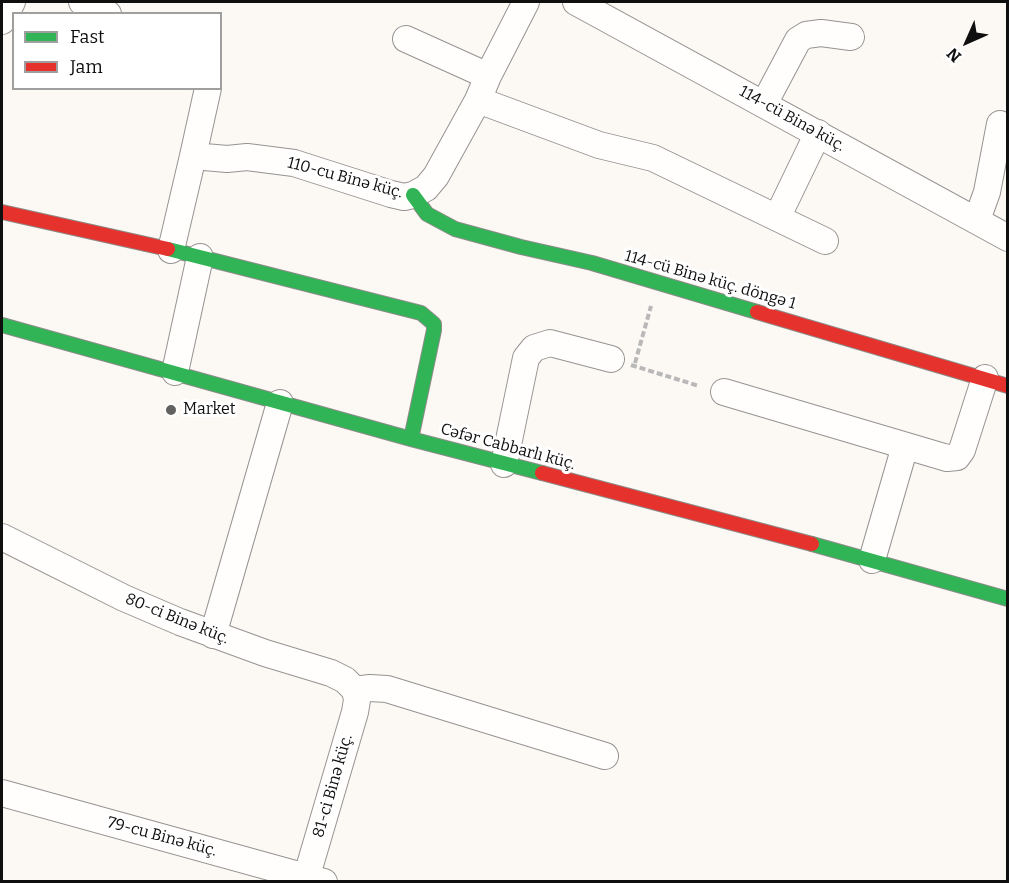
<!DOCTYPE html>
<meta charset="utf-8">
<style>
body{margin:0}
#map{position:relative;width:1009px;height:883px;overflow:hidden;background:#fcf8f4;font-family:Bitter,serif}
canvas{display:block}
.frame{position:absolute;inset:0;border:3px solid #0f0f0f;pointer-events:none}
.legend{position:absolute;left:12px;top:12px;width:210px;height:78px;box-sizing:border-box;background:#fff;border:2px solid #9f9f9f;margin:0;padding:8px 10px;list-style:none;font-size:18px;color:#0f0f0f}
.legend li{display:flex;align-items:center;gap:12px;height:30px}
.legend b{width:30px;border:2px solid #9f9f9f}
.north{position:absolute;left:937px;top:12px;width:60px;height:60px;-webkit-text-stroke:4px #fff;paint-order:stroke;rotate:225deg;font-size:16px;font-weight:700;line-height:24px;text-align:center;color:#0f0f0f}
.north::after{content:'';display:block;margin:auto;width:21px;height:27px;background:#0f0f0f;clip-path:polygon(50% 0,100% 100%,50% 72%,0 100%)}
</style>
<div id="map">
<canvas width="1009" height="883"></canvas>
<div class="frame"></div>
<ul class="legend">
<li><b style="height:8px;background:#30b455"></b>Fast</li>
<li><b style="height:8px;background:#e5322d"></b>Jam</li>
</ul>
<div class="north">N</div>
</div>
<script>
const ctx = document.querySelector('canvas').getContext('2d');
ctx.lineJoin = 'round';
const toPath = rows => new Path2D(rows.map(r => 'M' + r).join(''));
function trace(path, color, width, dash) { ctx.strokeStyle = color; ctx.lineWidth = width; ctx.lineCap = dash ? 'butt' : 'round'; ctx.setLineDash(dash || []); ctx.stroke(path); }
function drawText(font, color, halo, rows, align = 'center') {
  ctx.font = font + ' Bitter,serif'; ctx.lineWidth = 6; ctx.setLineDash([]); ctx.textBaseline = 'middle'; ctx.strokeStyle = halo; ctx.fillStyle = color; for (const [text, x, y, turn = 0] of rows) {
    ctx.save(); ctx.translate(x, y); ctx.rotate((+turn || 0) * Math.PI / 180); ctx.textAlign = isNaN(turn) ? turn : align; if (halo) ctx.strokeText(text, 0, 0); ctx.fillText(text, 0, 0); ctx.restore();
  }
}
const path = toPath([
 [635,363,651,306],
 [631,365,699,386]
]);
const street = toPath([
 [82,2,108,14],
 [576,2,1008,238],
 [2,21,12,2],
 [406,39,488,76],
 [208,88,193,156,227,159,247,157,294,163,391,194,404,197,413,195,426,188,436,176,478,100,488,76,526,2],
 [478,100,599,145,653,158,825,241],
 [764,104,798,40,806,35,821,33,851,37],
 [777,218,818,133],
 [977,220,987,192,1000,124],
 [171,250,193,156],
 [175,372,200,257],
 [724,392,947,458,957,457,962,450,985,378],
 [504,464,526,358,534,348,550,343,611,359],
 [2,537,124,598,180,622,265,653,331,673,345,680,355,690],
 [872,560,905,446],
 [213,635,280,403],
 [355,690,370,688,387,689,605,756],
 [2,793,324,882],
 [305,882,355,712,357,700,355,690]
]);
const fast = toPath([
 [413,195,427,214,455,229,521,247,592,263,757,312],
 [168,249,421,313,434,324,434,330,411,439],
 [2,325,411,439,542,473],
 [812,544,1008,599]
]);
const jam = toPath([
 [2,212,168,249],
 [757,312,1008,386],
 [542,473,812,544]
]);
const markers = [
 [171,410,6,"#62615f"]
];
const streetNames = [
 ["114-cü Binə küç.",792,119,29],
 ["110-cu Binə küç.",345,178,15],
 ["114-cü Binə küç. döngə 1",710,280,16],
 ["Cəfər Cabbarlı küç.",508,447,15],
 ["80-ci Binə küç.",177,619,22],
 ["81-ci Binə küç.",333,786,-74],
 ["79-cu Binə küç.",162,837,15]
];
const poiNames = [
 ["Market",183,410]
];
trace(street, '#969492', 28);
trace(fast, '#8c8b89', 16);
trace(jam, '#8c8b89', 16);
trace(path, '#b9b8b8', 4, [6, 3]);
trace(street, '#fffefd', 26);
trace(fast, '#30b455', 14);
trace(jam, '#e5322d', 14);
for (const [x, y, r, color] of markers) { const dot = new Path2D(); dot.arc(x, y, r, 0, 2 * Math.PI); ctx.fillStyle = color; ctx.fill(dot); trace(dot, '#fff', 2); }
drawText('16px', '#0f0f0f', '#fff', streetNames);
drawText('16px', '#0f0f0f', '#fff', poiNames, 'left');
</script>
